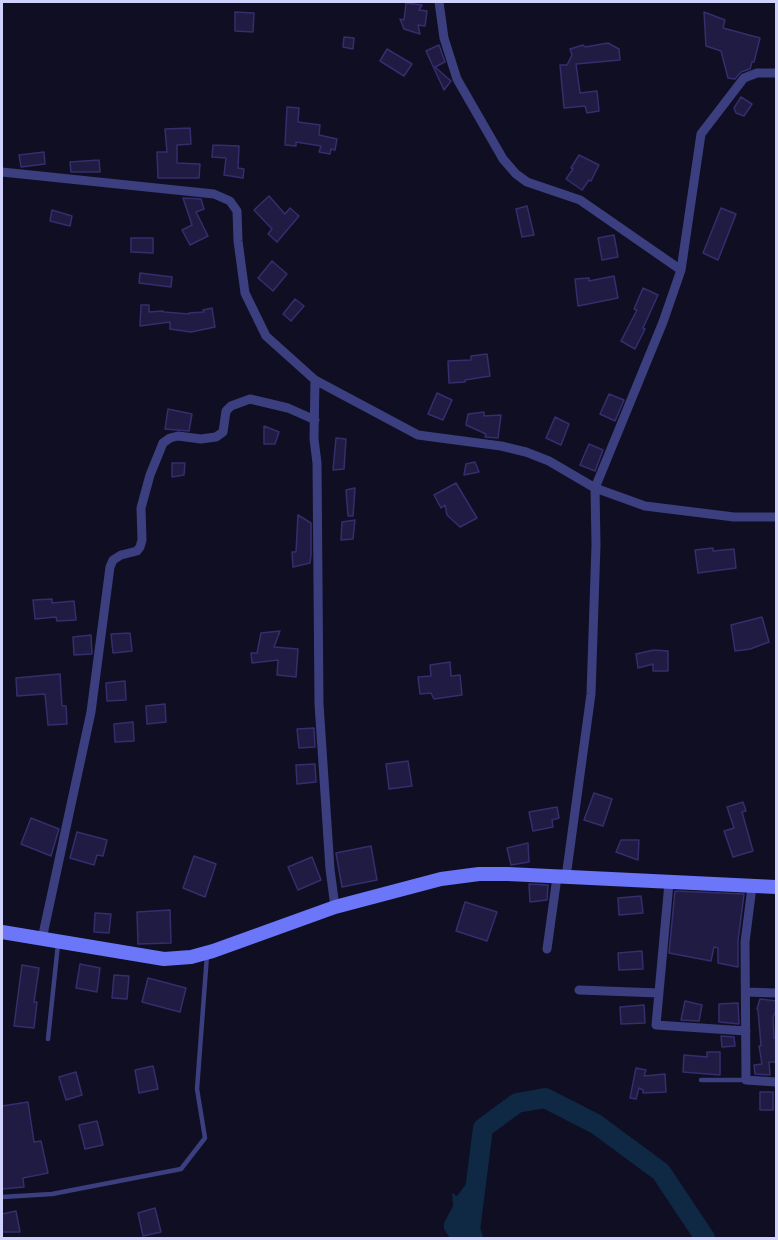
<!DOCTYPE html>
<style>
body{margin:0}
#map{position:relative;width:778px;height:1240px;overflow:hidden;background:#100e22;font-family:"DejaVu Sans",sans-serif}
canvas{display:block}
.frame{position:absolute;inset:0;border:3px solid #d1d1fd;pointer-events:none}
</style>
<div id="map">
<canvas width="778" height="1240"></canvas>
<div class="frame"></div>
</div>
<script>
const ctx = document.querySelector('canvas').getContext('2d');
ctx.lineJoin = 'round';
function paint(path, color) { ctx.fillStyle = color; ctx.fill(path, 'evenodd'); }
const toPath = rows => new Path2D(rows.map(r => 'M' + r).join(''));
function trace(path, color, width, dash) { ctx.strokeStyle = color; ctx.lineWidth = width; ctx.lineCap = dash ? 'butt' : 'round'; ctx.setLineDash(dash || []); ctx.stroke(path); }
const water = toPath([
 [482,1176,478,1186,485,1183,481,1196,478,1221,483,1237,482,1238,450,1238,444,1229,444,1223,453,1206,452,1193,457,1196,466,1184,472,1184]
]);
const river = toPath([
 [469,1238,483,1128,517,1103,545,1098,596,1124,661,1172,705,1238]
]);
const building = toPath([
 [406,3,422,5,419,10,427,11,425,26,418,25,420,34,404,29,400,19,404,20,406,3],
 [235,12,254,13,253,32,235,31,235,12],
 [704,12,725,20,723,28,760,38,754,62,752,62,750,69,741,72,735,79,728,78,721,51,706,46,704,12],
 [344,37,354,38,353,49,343,47,344,37],
 [608,43,619,49,620,60,576,64,580,93,597,91,599,111,587,113,585,106,564,108,560,65,567,65,572,55,570,49,583,45,585,47,608,43],
 [439,45,445,62,435,67,451,81,444,90,426,51,439,45],
 [387,49,412,64,404,76,380,61,387,49],
 [741,97,752,104,744,116,736,113,734,108,741,97],
 [287,107,299,108,298,122,320,125,319,135,337,139,335,150,331,149,330,154,319,152,321,146,296,142,296,146,285,145,287,107],
 [190,128,191,144,177,145,177,163,200,164,199,178,158,178,157,152,167,152,165,129,190,128],
 [213,145,239,146,238,168,244,169,243,178,224,175,226,158,212,157,213,145],
 [44,152,45,164,21,167,19,155,44,152],
 [579,155,599,165,591,181,589,180,582,190,566,179,573,169,571,168,579,155],
 [99,160,100,172,71,172,70,162,99,160],
 [269,196,285,214,290,208,299,216,277,242,268,234,272,229,254,210,269,196],
 [183,198,201,199,204,209,196,212,208,236,190,245,182,230,192,225,183,198],
 [527,206,534,235,522,237,516,209,527,206],
 [721,208,736,214,718,260,703,253,721,208],
 [52,210,72,216,70,226,50,221,52,210],
 [614,235,618,257,602,260,598,238,614,235],
 [131,238,153,238,153,253,131,252,131,238],
 [272,261,287,274,273,291,258,278,272,261],
 [140,273,172,277,171,287,139,283,140,273],
 [614,276,618,298,578,306,575,279,589,278,589,281,614,276],
 [643,288,658,295,643,328,645,329,635,349,621,341,637,310,634,309,643,288],
 [295,299,304,306,291,321,283,314,295,299],
 [141,305,149,305,149,312,163,311,164,312,189,314,189,313,204,312,203,310,212,308,215,327,191,332,170,329,170,322,140,326,141,305],
 [487,354,490,376,465,380,465,382,449,383,448,361,471,360,471,356,487,354],
 [437,393,452,400,443,420,428,414,437,393],
 [609,394,624,400,615,421,600,414,609,394],
 [168,409,192,414,189,431,165,429,168,409],
 [484,412,484,416,501,415,498,438,485,437,486,434,466,425,468,414,484,412],
 [555,417,569,424,561,445,546,438,555,417],
 [264,426,279,432,275,444,264,444,264,426],
 [336,438,346,439,344,469,333,470,336,438],
 [589,444,603,450,595,471,580,465,589,444],
 [475,462,479,472,464,475,466,464,475,462],
 [172,463,185,463,184,475,172,477,172,463],
 [456,483,477,518,460,527,447,515,445,505,441,508,434,495,456,483],
 [355,488,353,516,348,516,346,490,355,488],
 [298,515,311,523,311,555,310,563,293,567,292,552,296,552,298,515],
 [355,520,353,539,341,540,342,522,355,520],
 [713,548,713,551,734,549,736,568,698,573,695,550,713,548],
 [52,599,52,603,74,601,76,620,57,621,56,617,35,619,33,600,52,599],
 [762,617,769,642,750,649,735,651,731,625,762,617],
 [280,631,274,647,298,649,296,677,277,675,278,660,252,663,251,653,257,653,261,633,280,631],
 [130,633,132,651,113,653,111,634,130,633],
 [91,635,92,654,74,655,73,637,91,635],
 [654,650,668,651,668,671,653,671,653,664,638,668,636,654,654,650],
 [450,662,451,676,460,675,462,695,434,699,431,693,420,694,418,677,431,676,430,665,450,662],
 [60,674,62,706,66,706,67,724,48,725,45,694,17,696,16,678,60,674],
 [125,681,126,700,107,701,106,683,125,681],
 [165,704,166,722,147,724,146,706,165,704],
 [133,722,134,741,115,742,114,724,133,722],
 [314,728,315,747,299,748,297,729,314,728],
 [408,761,412,786,389,789,386,764,408,761],
 [315,764,316,782,297,784,296,765,315,764],
 [594,793,612,799,603,826,584,820,594,793],
 [743,802,746,811,742,812,753,851,733,857,724,831,734,828,727,807,743,802],
 [557,807,559,818,552,820,553,827,533,831,529,812,557,807],
 [31,818,59,829,51,856,21,844,31,818],
 [77,832,107,840,103,856,97,855,94,865,70,858,77,832],
 [621,840,639,840,638,860,616,852,621,840],
 [528,843,529,862,511,865,507,848,528,843],
 [371,846,377,880,342,887,336,853,371,846],
 [194,856,216,864,205,897,183,888,194,856],
 [312,857,321,880,298,890,288,867,312,857],
 [529,884,548,885,547,900,530,902,529,884],
 [675,891,744,894,738,941,738,967,718,963,718,948,714,947,711,961,669,953,675,891],
 [641,896,643,913,619,915,618,898,641,896],
 [465,902,497,912,487,941,456,931,465,902],
 [170,910,171,943,138,944,137,912,170,910],
 [95,913,111,914,109,933,94,932,95,913],
 [642,951,643,969,619,970,618,953,642,951],
 [80,964,100,968,97,992,76,988,80,964],
 [22,965,39,968,34,1002,37,1002,34,1028,14,1026,22,965],
 [114,975,129,976,127,999,112,998,114,975],
 [148,978,186,988,180,1012,142,1002,148,978],
 [760,999,777,1001,777,1009,773,1017,774,1038,777,1038,777,1062,769,1062,770,1075,755,1074,754,1065,762,1064,759,1046,761,1046,758,1010,757,1009,760,999],
 [685,1001,702,1005,699,1021,681,1020,685,1001],
 [738,1003,739,1024,719,1022,719,1004,738,1003],
 [644,1005,645,1023,621,1024,620,1007,644,1005],
 [721,1036,734,1037,735,1046,722,1047,721,1036],
 [707,1052,720,1052,720,1075,683,1072,684,1055,707,1057,707,1052],
 [153,1066,158,1089,139,1093,135,1070,153,1066],
 [636,1068,646,1070,644,1076,665,1074,666,1092,643,1093,643,1090,639,1088,636,1099,630,1098,636,1068],
 [76,1072,82,1095,66,1100,59,1077,76,1072],
 [760,1092,773,1092,773,1110,760,1110,760,1092],
 [28,1102,34,1142,41,1141,48,1173,23,1178,24,1187,2,1189,2,1106,28,1102],
 [97,1121,103,1145,85,1149,79,1125,97,1121],
 [155,1208,161,1232,143,1236,138,1213,155,1208],
 [16,1211,20,1232,2,1232,2,1214,16,1211]
]);
const lane = toPath([
 [48,1039,58,944],
 [701,1080,746,1080],
 [2,1197,52,1194,181,1169,205,1138,197,1089,207,955]
]);
const street = toPath([
 [439,2,444,38,457,79,503,159,516,174,527,182,580,200,681,270],
 [2,172,214,194,230,201,237,211,238,241,245,293,266,336,315,380],
 [566,877,591,694,596,545,595,488,663,322,681,270,701,134,744,78,757,73,776,73],
 [669,883,656,1025,746,1031],
 [752,887,745,942,746,1080,776,1082],
 [335,907,330,869,319,704,317,463,314,439,315,380,418,435,501,446,526,452,549,461,595,488,645,506,734,517,776,517],
 [42,939,91,712,110,567,113,560,121,555,137,551,140,547,142,540,141,508,150,475,163,443,170,438,178,436,201,439,216,437,223,432,226,411,231,406,250,399,288,408,315,420],
 [547,949,557,877],
 [579,990,659,993],
 [746,992,776,993]
]);
const secondary = toPath([
 [2,932,164,959,191,957,213,951,335,907,441,879,479,874,508,874,776,887]
]);
paint(water, '#0f2945');
trace(river, '#0f2945', 20);
paint(building, '#1f1b42');
trace(building, '#342e6d', 1.5);
trace(lane, '#3b3f7f', 4.5);
trace(street, '#3b3f7f', 9);
trace(secondary, '#6b76f9', 14);
</script>
